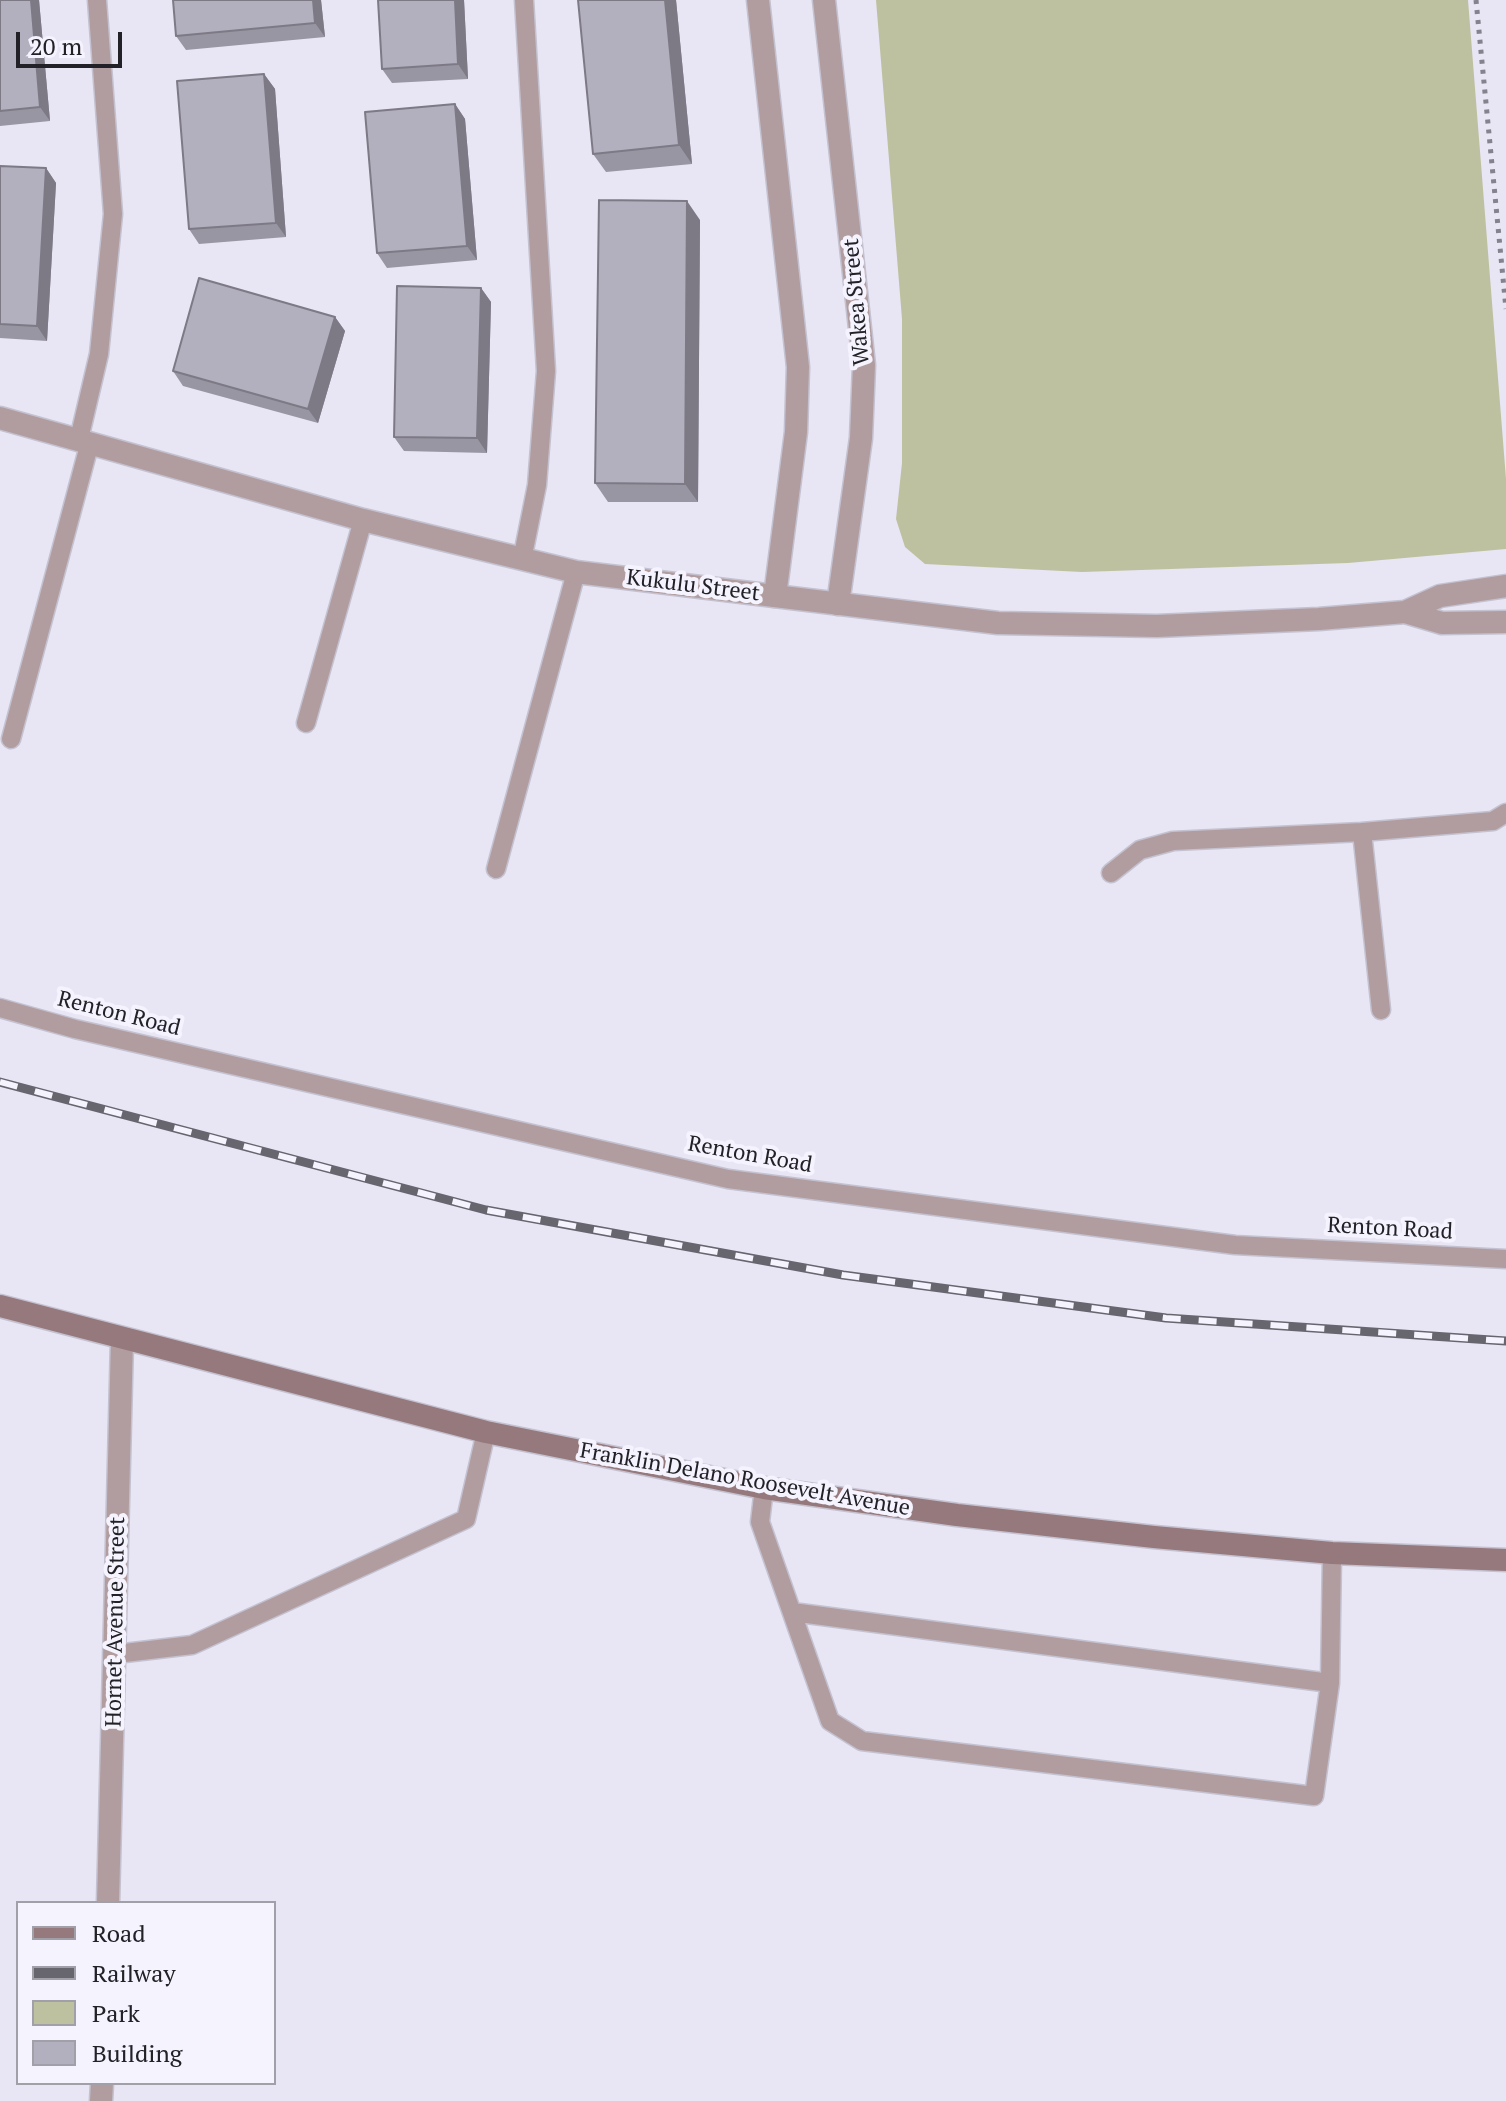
<!DOCTYPE html>
<style>
body{margin:0}
#map{position:relative;width:1506px;height:2101px;overflow:hidden;background:#e8e5f5;font-family:"PT Serif",serif}
canvas{display:block}
.legend{position:absolute;left:16px;top:1901px;width:260px;height:184px;box-sizing:border-box;background:#f5f3fd;border:2px solid #a19fa7;margin:0;padding:10px 14px;list-style:none;font-size:24px;color:#222127}
.legend li{display:flex;align-items:center;gap:16px;height:40px}
.legend b{width:40px;border:2px solid #a19fa7}
.scale{position:absolute;left:16px;top:32px;width:106px;height:36px;box-sizing:border-box;border:4px solid #222127;border-top:0;padding-left:10px;font-size:24px;line-height:28px;white-space:nowrap;color:#222127;-webkit-text-stroke:6px #f5f3fd;paint-order:stroke}
</style>
<div id="map">
<canvas width="1506" height="2101"></canvas>
<ul class="legend">
<li><b style="height:10px;background:#96797c"></b>Road</li>
<li><b style="height:10px;background:#67656e"></b>Railway</li>
<li><b style="height:22px;background:#bec19f"></b>Park</li>
<li><b style="height:22px;background:#b2afbe"></b>Building</li>
</ul>
<div class="scale">20 m</div>
</div>
<script>
const ctx = document.querySelector('canvas').getContext('2d');
ctx.lineJoin = 'round';
function paint(path, color) { ctx.fillStyle = color; ctx.fill(path, 'evenodd'); }
const toPath = rows => new Path2D(rows.map(r => 'M' + r).join(''));
function trace(path, color, width, dash) { ctx.strokeStyle = color; ctx.lineWidth = width; ctx.lineCap = dash ? 'butt' : 'round'; ctx.setLineDash(dash || []); ctx.stroke(path); }
function drawText(font, color, halo, rows, align = 'center') {
  ctx.font = font + ' "PT Serif",serif'; ctx.lineWidth = 8; ctx.setLineDash([]); ctx.textBaseline = 'middle'; ctx.strokeStyle = halo; ctx.fillStyle = color; for (const [text, x, y, turn = 0] of rows) {
    ctx.save(); ctx.translate(x, y); ctx.rotate((+turn || 0) * Math.PI / 180); ctx.textAlign = isNaN(turn) ? turn : align; if (halo) ctx.strokeText(text, 0, 0); ctx.fillText(text, 0, 0); ctx.restore();
  }
}
const green = toPath([
 [876,0,1468,0,1506,479,1506,549,1348,563,1082,572,925,564,905,547,896,519,902,463,902,319]
]);
const path = toPath([
 [1476,0,1506,309]
]);
const service = toPath([
 [79,439,99,354,113,214,97,0],
 [522,560,537,485,546,371,524,0],
 [306,723,363,520],
 [11,739,90,442],
 [1362,832,1381,1010],
 [496,869,576,572],
 [1111,873,1140,850,1173,841,1362,832,1493,821,1506,813],
 [0,1008,75,1029,728,1179,1235,1245,1506,1259],
 [764,1488,760,1522,830,1721,862,1741,1314,1796,1330,1683,1332,1553],
 [792,1612,1330,1683],
 [116,1654,192,1645,466,1519,486,1432]
]);
const minor = toPath([
 [0,418,363,520,576,572,998,623,1157,626,1319,619,1405,612,1440,596,1506,586],
 [1405,612,1442,623,1506,622],
 [108,1903,122,1340],
 [101,2101,102,2083]
]);
const tertiary = toPath([
 [758,0,798,367,796,432,775,596],
 [824,0,864,365,861,438,838,604]
]);
const secondary = toPath([
 [0,1306,486,1432,764,1488,957,1515,1154,1537,1332,1553,1506,1560]
]);
const rail = toPath([
 [0,1082,486,1210,843,1275,1166,1318,1506,1341]
]);
const wall = toPath([
 [0,0,39,0,50,121,0,126],
 [173,0,321,0,325,37,186,50,176,36],
 [378,0,464,0,468,79,392,83,382,69],
 [578,0,676,0,692,164,606,172,593,154],
 [264,74,275,89,286,237,199,244,189,229],
 [455,104,465,119,477,260,387,268,377,253],
 [0,166,46,168,56,183,47,341,0,338],
 [700,220,698,502,608,502,595,483],
 [481,288,491,302,487,453,404,451,394,437],
 [335,317,345,331,318,423,183,386,173,371]
]);
const shadedWall = toPath([
 [31,0,39,0,50,121,40,107],
 [313,0,321,0,325,37,315,23],
 [455,0,464,0,468,79,458,64],
 [665,0,676,0,692,164,679,145],
 [264,74,275,89,286,237,276,223],
 [455,104,465,119,477,260,467,246],
 [46,168,56,183,47,341,37,326],
 [687,201,700,220,698,502,685,484],
 [481,288,491,302,487,453,477,438],
 [335,317,345,331,318,423,308,409]
]);
const building = toPath([
 [0,0,31,0,40,107,0,111,0,0],
 [173,0,313,0,315,23,176,36,173,0],
 [378,0,455,0,458,64,382,69,378,0],
 [578,0,665,0,679,145,593,154,578,0],
 [264,74,276,223,189,229,177,81,264,74],
 [455,104,467,246,377,253,365,112,455,104],
 [0,166,46,168,37,326,0,324,0,166],
 [599,200,687,201,685,484,595,483,599,200],
 [199,278,335,317,308,409,173,371,199,278],
 [397,286,481,288,477,438,394,437,397,286]
]);
const streetNames = [
 ["Wakea Street",857,302,-95],
 ["Kukulu Street",693,586,7],
 ["Renton Road",119,1014,14],
 ["Renton Road",750,1155,10],
 ["Renton Road",1390,1229,3],
 ["Franklin Delano Roosevelt Avenue",745,1480,10],
 ["Hornet Avenue Street",116,1622,-89]
];
paint(green, '#bec19f');
trace(service, '#c4c2d0', 21);
trace(minor, '#c4c2d0', 25);
trace(tertiary, '#c4c2d0', 25);
trace(secondary, '#c4c2d0', 25);
trace(path, '#84828d', 5, [4, 6]);
trace(service, '#b19d9f', 18);
trace(minor, '#b19d9f', 22);
trace(tertiary, '#b19d9f', 22);
trace(secondary, '#96797c', 22);
trace(rail, '#67656e', 9);
trace(rail, '#f5f3fd', 6, [18]);
paint(wall, '#9996a3');
paint(shadedWall, '#7d7a85');
paint(building, '#b2afbe');
trace(building, '#7d7a85', 2);
drawText('22px', '#222127', '#f5f3fd', streetNames);
</script>
